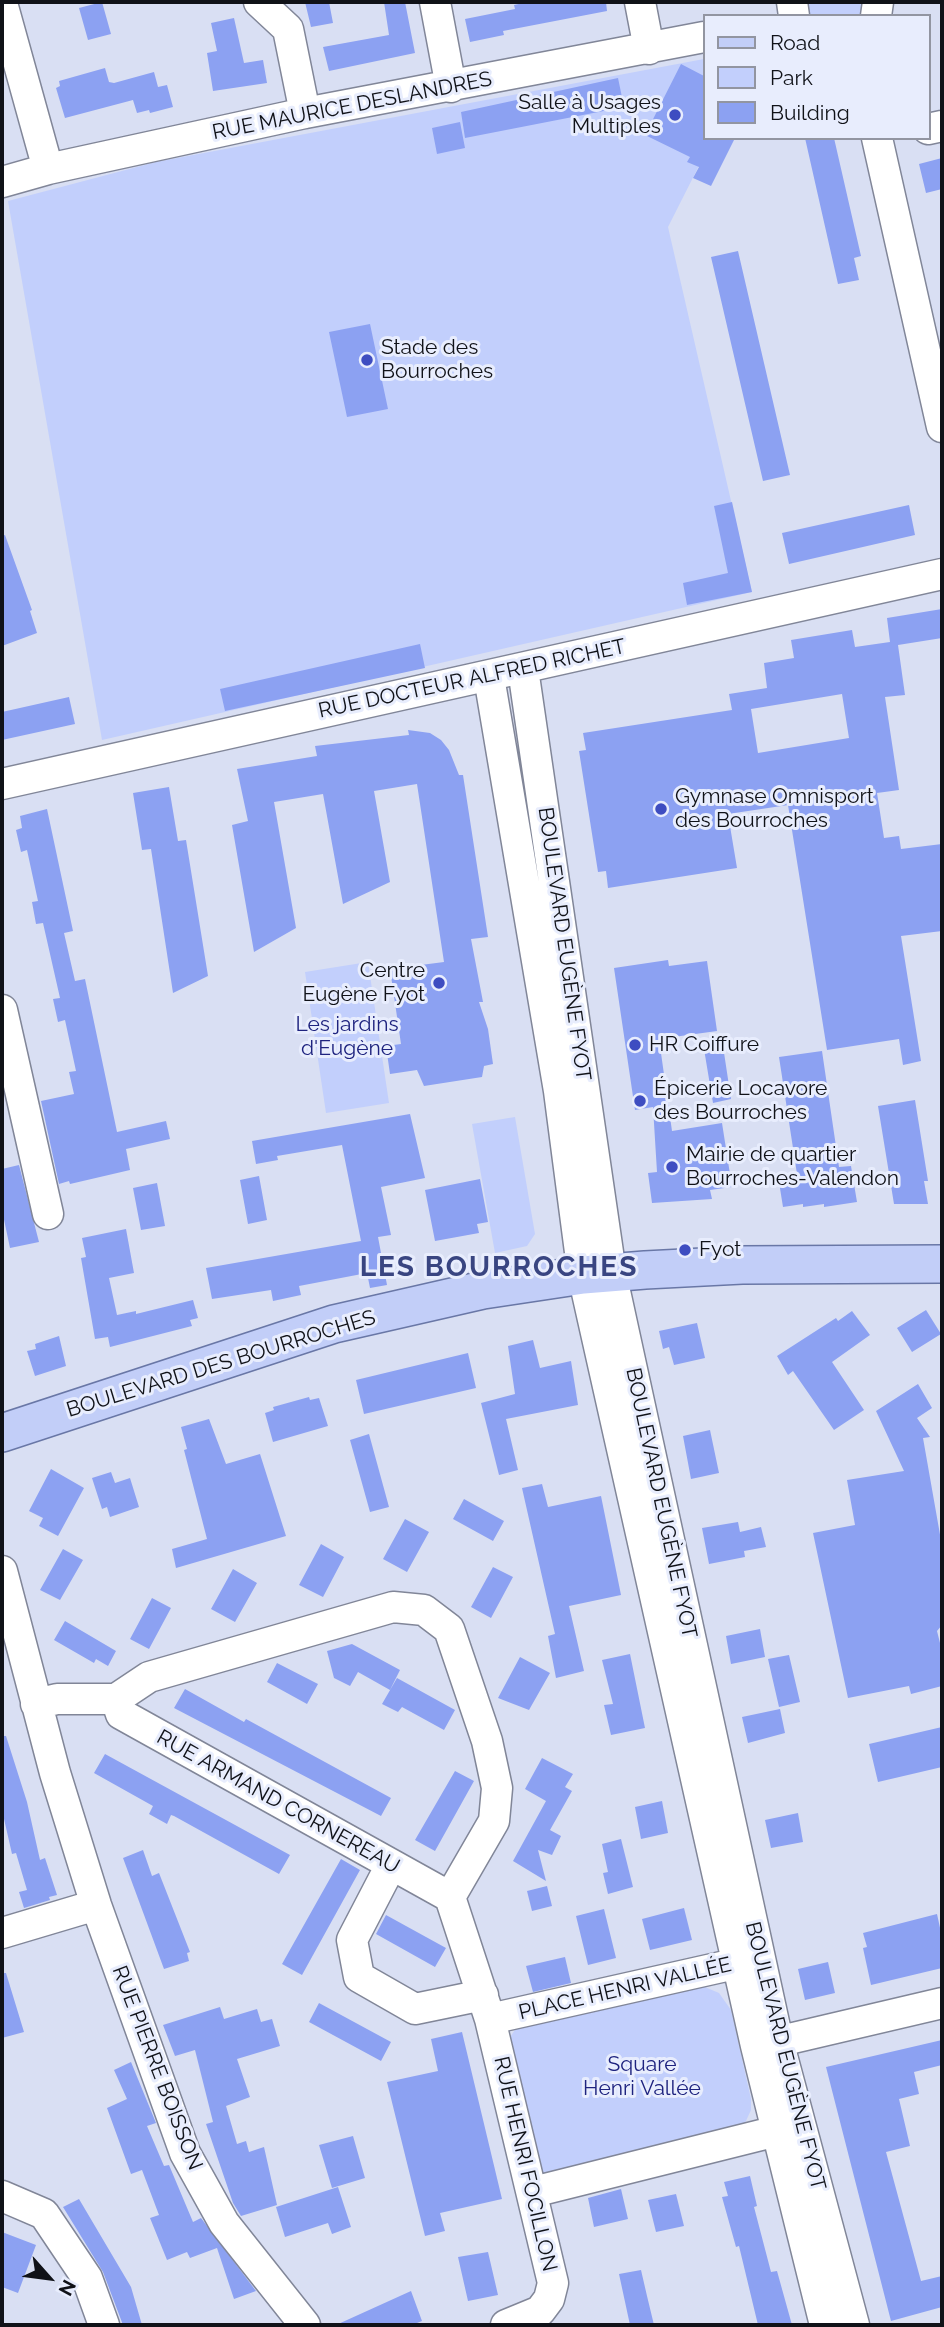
<!DOCTYPE html>
<meta charset="utf-8">
<style>
body{margin:0}
#map{position:relative;width:944px;height:2327px;overflow:hidden;background:#d9dff3;font-family:Raleway,sans-serif}
canvas{display:block}
.frame{position:absolute;inset:0;border:4px solid #101218;pointer-events:none}
.legend{position:absolute;left:703px;top:14px;width:228px;height:126px;box-sizing:border-box;background:#e8edfd;border:2px solid #9295a1;margin:0;padding:9px 12px;list-style:none;font-size:21px;color:#101218}
.legend li{display:flex;align-items:center;gap:14px;height:35px}
.legend b{width:35px;border:2px solid #9295a1}
.north{position:absolute;left:14px;top:2243px;width:70px;height:70px;-webkit-text-stroke:5px #e8edfd;paint-order:stroke;rotate:118deg;font-size:19px;font-weight:700;line-height:28px;text-align:center;color:#101218}
.north::after{content:'';display:block;margin:auto;width:24px;height:32px;background:#101218;clip-path:polygon(50% 0,100% 100%,50% 72%,0 100%)}
</style>
<div id="map">
<canvas width="944" height="2327"></canvas>
<div class="frame"></div>
<ul class="legend">
<li><b style="height:9px;background:#c2cef8"></b>Road</li>
<li><b style="height:19px;background:#c2cffc"></b>Park</li>
<li><b style="height:19px;background:#8ca1f2"></b>Building</li>
</ul>
<div class="north">N</div>
</div>
<script>
const ctx = document.querySelector('canvas').getContext('2d');
ctx.lineJoin = 'round';
function paint(path, color) { ctx.fillStyle = color; ctx.fill(path, 'evenodd'); }
const toPath = rows => new Path2D(rows.map(r => 'M' + r).join(''));
function trace(path, color, width, dash) { ctx.strokeStyle = color; ctx.lineWidth = width; ctx.lineCap = dash ? 'butt' : 'round'; ctx.setLineDash(dash || []); ctx.stroke(path); }
function drawText(font, color, halo, rows, align = 'center') {
  ctx.font = font + ' Raleway,sans-serif'; ctx.lineWidth = 6; ctx.setLineDash([]); ctx.textBaseline = 'middle'; ctx.strokeStyle = halo; ctx.fillStyle = color; for (const [text, x, y, turn = 0] of rows) {
    ctx.save(); ctx.translate(x, y); ctx.rotate((+turn || 0) * Math.PI / 180); ctx.textAlign = isNaN(turn) ? turn : align; if (halo) ctx.strokeText(text, 0, 0); ctx.fillText(text, 0, 0); ctx.restore();
  }
}
const green = toPath([
 [804,2,867,2,865,16,806,16],
 [704,59,704,138,713,138,668,227,752,592,102,740,8,201,156,162],
 [368,962,389,1103,326,1113,305,972],
 [515,1117,535,1234,527,1246,495,1253,472,1124],
 [700,1985,719,1993,731,2010,751,2099,751,2110,745,2123,740,2129,547,2175,540,2170,508,2040,515,2030,524,2025]
]);
const building = toPath([
 [102,2,111,34,88,40,79,8],
 [305,2,329,2,333,23,311,27],
 [384,2,405,2,415,53,329,71,323,47,389,35],
 [528,2,606,2,607,11,503,31,504,35,470,42,465,19,515,9,514,5],
 [234,18,244,63,263,60,267,83,213,91,207,53,217,51,211,23],
 [681,64,704,76,704,138,735,138,711,186,693,178,699,167,687,162,690,157,645,135],
 [105,68,109,82,114,83,154,72,158,87,167,85,173,107,150,113,149,110,137,113,133,100,65,118,56,88,60,86,59,81],
 [618,78,624,107,465,138,461,112],
 [460,122,465,148,437,154,432,128],
 [805,138,834,138,861,256,854,258,859,280,838,284],
 [942,158,942,189,926,193,919,164],
 [738,251,790,475,763,481,711,257],
 [370,324,388,409,347,417,329,332],
 [732,502,752,592,687,605,683,583,728,573,714,506],
 [909,505,915,535,789,564,782,533],
 [5,535,32,610,30,611,37,633,2,646,2,536],
 [942,609,942,638,898,645,905,695,885,697,899,790,877,793,884,838,899,836,901,849,942,844,942,931,901,936,921,1061,903,1065,899,1039,827,1050,788,805,728,814,737,868,608,888,606,871,598,872,579,751,586,750,583,733,732,710,729,694,767,688,764,663,794,658,791,640,852,630,855,647,890,642,887,618],
 [842,694,849,738,758,753,751,709],
 [420,644,425,668,225,711,220,689],
 [69,697,75,724,2,740,2,712],
 [408,730,430,733,441,740,449,750,459,775,463,775,488,937,471,939,483,1002,479,1002,488,1029,493,1064,484,1066,482,1077,424,1086,417,1070,390,1074,386,1046,401,1044,390,969,444,962,417,784,374,791,390,882,343,904,323,794,274,802,296,928,254,952,232,825,248,821,237,769,317,756,315,746,409,735],
 [169,787,178,841,186,840,208,976,173,993,151,849,142,850,133,793],
 [47,809,73,931,64,933,75,981,85,979,117,1132,166,1121,170,1139,126,1149,130,1170,70,1184,69,1181,59,1184,41,1101,74,1094,69,1072,76,1071,65,1020,58,1022,53,999,60,998,43,923,36,924,32,902,38,901,27,850,21,852,16,830,22,828,20,816],
 [668,960,669,966,707,961,717,1031,659,1039,672,1131,722,1123,732,1187,710,1190,712,1199,652,1203,648,1173,657,1172,653,1107,635,1110,614,968],
 [723,1046,731,1099,713,1103,704,1049],
 [822,1051,839,1167,851,1166,857,1202,824,1207,824,1204,803,1207,803,1204,783,1207,778,1176,797,1174,779,1057],
 [915,1100,928,1181,924,1181,928,1204,894,1204,878,1106],
 [410,1114,425,1178,381,1187,391,1235,378,1237,387,1285,370,1288,367,1273,299,1286,301,1295,273,1301,271,1290,212,1299,206,1268,361,1241,342,1145,277,1156,278,1160,256,1164,252,1141],
 [19,1165,39,1242,10,1248,2,1210,2,1169],
 [259,1176,267,1220,248,1224,240,1180],
 [480,1179,488,1222,477,1224,479,1233,435,1241,425,1190],
 [157,1183,165,1226,141,1230,133,1188],
 [126,1229,134,1273,109,1278,117,1315,136,1311,136,1314,193,1300,198,1318,190,1320,192,1326,110,1347,108,1337,95,1339,81,1258,86,1257,82,1238],
 [926,1310,941,1334,912,1352,897,1328],
 [852,1311,870,1335,832,1362,864,1410,834,1430,793,1371,788,1375,777,1356,836,1318,838,1321],
 [697,1323,705,1358,674,1365,669,1347,663,1349,659,1331],
 [59,1336,66,1366,35,1376,27,1351,36,1349,35,1344],
 [533,1340,540,1368,571,1361,578,1405,506,1419,518,1470,499,1475,481,1403,515,1394,508,1346],
 [468,1353,476,1388,364,1414,356,1380],
 [918,1384,932,1408,917,1418,930,1437,923,1438,942,1546,942,1625,937,1631,942,1651,942,1686,911,1694,909,1686,848,1698,813,1533,855,1525,847,1480,904,1471,876,1411],
 [309,1397,310,1400,319,1398,328,1426,273,1442,265,1413,274,1410,273,1407],
 [209,1419,226,1464,260,1454,286,1536,176,1568,172,1549,207,1539,184,1450,187,1449,181,1427],
 [710,1430,719,1473,691,1479,683,1436],
 [369,1434,389,1507,370,1512,350,1440],
 [51,1469,84,1488,58,1536,39,1526,43,1518,29,1511],
 [111,1472,115,1483,130,1478,139,1507,110,1517,107,1507,102,1509,92,1478],
 [542,1484,548,1507,601,1496,621,1595,569,1606,584,1671,556,1678,548,1636,555,1634,522,1488],
 [464,1499,504,1521,493,1541,453,1519],
 [405,1519,429,1532,407,1572,383,1559],
 [738,1522,740,1532,761,1527,766,1547,744,1551,745,1557,709,1564,702,1528],
 [321,1544,344,1557,323,1597,299,1585],
 [63,1549,83,1560,60,1600,40,1590],
 [493,1567,513,1577,491,1618,471,1607],
 [233,1569,257,1583,235,1622,211,1609],
 [152,1598,171,1608,149,1649,130,1639],
 [65,1621,116,1651,108,1666,96,1659,94,1663,54,1640],
 [760,1629,765,1657,731,1664,726,1636],
 [352,1644,400,1670,390,1690,358,1672,350,1686,334,1678,327,1651],
 [630,1654,645,1728,611,1735,604,1705,613,1704,602,1660],
 [789,1655,800,1702,779,1707,768,1659],
 [520,1657,550,1673,529,1710,498,1698],
 [277,1663,318,1684,307,1704,267,1682],
 [397,1678,455,1710,444,1730,402,1707,398,1712,382,1704],
 [185,1689,244,1722,246,1719,391,1798,381,1816,174,1708],
 [780,1709,785,1733,748,1743,742,1717],
 [942,1727,942,1767,878,1782,869,1744],
 [2,1736,6,1736,27,1802,40,1860,45,1858,57,1895,49,1897,50,1900,24,1908,19,1892,27,1890,16,1853,12,1854,2,1810],
 [105,1754,290,1855,279,1874,174,1816,171,1815,167,1824,149,1814,153,1806,94,1773],
 [542,1758,573,1774,565,1787,572,1791,550,1830,561,1836,552,1855,538,1850,546,1881,513,1861,546,1801,525,1789],
 [455,1771,474,1781,435,1851,415,1840],
 [662,1801,668,1833,641,1839,635,1807],
 [798,1813,803,1842,771,1848,765,1820],
 [621,1839,633,1887,608,1894,603,1873,608,1872,602,1844],
 [143,1850,152,1876,159,1873,190,1952,187,1953,189,1961,164,1969,123,1858],
 [341,1859,360,1870,302,1975,282,1964],
 [547,1886,552,1906,532,1911,527,1891],
 [684,1908,692,1940,650,1950,642,1919],
 [604,1909,616,1958,588,1965,576,1916],
 [937,1914,942,1937,942,1968,871,1985,863,1948,867,1947,863,1933],
 [386,1915,446,1948,435,1967,376,1934],
 [565,1957,571,1983,533,1992,526,1966],
 [828,1962,835,1993,805,2000,798,1969],
 [2,1973,6,1973,24,2032,2,2038],
 [319,2003,391,2042,381,2061,309,2022],
 [220,2007,224,2019,257,2009,261,2022,272,2019,280,2046,237,2059,250,2097,226,2106,237,2144,246,2141,249,2152,264,2147,277,2205,241,2216,233,2203,206,2124,213,2122,195,2050,175,2056,163,2025],
 [462,2032,502,2199,440,2213,445,2231,425,2236,387,2082,438,2071,431,2039],
 [942,2040,942,2065,914,2072,919,2094,899,2099,910,2146,886,2152,921,2281,942,2276,942,2307,891,2321,826,2067],
 [131,2062,156,2123,147,2126,164,2166,169,2165,193,2222,201,2218,256,2291,234,2299,217,2248,190,2258,187,2252,167,2260,150,2218,159,2215,142,2170,131,2174,107,2108,127,2099,114,2070],
 [353,2136,365,2178,332,2188,319,2145],
 [750,2176,757,2206,754,2207,771,2272,777,2271,792,2325,758,2325,739,2246,736,2247,722,2197,728,2196,724,2182],
 [338,2187,351,2227,332,2234,328,2223,285,2237,276,2207],
 [621,2189,628,2219,594,2227,588,2198],
 [676,2194,684,2226,656,2232,648,2200],
 [79,2199,131,2287,142,2325,123,2325,103,2272,63,2207],
 [2,2232,36,2245,18,2293,2,2287],
 [488,2252,498,2295,468,2301,458,2257],
 [641,2270,647,2296,654,2325,630,2325,619,2274],
 [411,2291,422,2321,412,2325,336,2325]
]);
const minor = toPath([
 [259,2,288,29,305,113],
 [435,2,451,87],
 [640,2,649,49],
 [792,2,794,16],
 [2,3,48,169],
 [876,16,878,2],
 [928,129,942,126],
 [877,138,942,427],
 [2,182,48,169,305,113,704,37],
 [523,669,611,1273,778,2041,854,2325],
 [489,677,559,1091,583,1275,756,2046,825,2325],
 [2,784,942,574],
 [2,1010,48,1214],
 [2,1571,55,1773,96,1905,185,2153,224,2223,305,2325],
 [116,1699,121,1714,450,1897],
 [36,1704,57,1699,116,1699,149,1677,393,1607,424,1610,449,1629,487,1741,497,1788,494,1821,450,1897,490,2019,553,2283,549,2299,540,2311,506,2325],
 [391,1865,352,1940,359,1977,415,2009,483,1995],
 [2,1933,96,1905],
 [490,2019,757,1959],
 [759,2046,942,2003],
 [533,2192,793,2127],
 [2,2196,44,2214,87,2278,104,2325]
]);
const major = toPath([
 [2,1433,334,1324,483,1290,583,1275,645,1270,742,1265,942,1264]
]);
const markers = [
 [675,115,7,"#3e4dc1"],
 [367,360,7,"#3e4dc1"],
 [661,809,7,"#3e4dc1"],
 [439,983,7,"#3e4dc1"],
 [635,1045,7,"#3e4dc1"],
 [640,1101,7,"#3e4dc1"],
 [672,1167,7,"#3e4dc1"],
 [685,1250,7,"#3e4dc1"]
];
const poiNames = [
 ["Salle à Usages",661,103,"right"],
 ["Multiples",661,127,"right"],
 ["Stade des",381,348],
 ["Bourroches",381,372],
 ["Gymnase Omnisport",675,797],
 ["des Bourroches",675,821],
 ["Centre",425,971,"right"],
 ["Eugène Fyot",425,995,"right"],
 ["HR Coiffure",649,1045],
 ["Épicerie Locavore",654,1089],
 ["des Bourroches",654,1113],
 ["Mairie de quartier",686,1155],
 ["Bourroches-Valendon",686,1179],
 ["Fyot",699,1250]
];
const streetNames = [
 ["RUE MAURICE DESLANDRES",352,106,-11],
 ["RUE DOCTEUR ALFRED RICHET",472,679,-12],
 ["BOULEVARD EUGÈNE FYOT",564,944,82],
 ["BOULEVARD DES BOURROCHES",221,1364,-17],
 ["BOULEVARD EUGÈNE FYOT",661,1503,78],
 ["RUE ARMAND CORNEREAU",278,1802,29],
 ["PLACE HENRI VALLÉE",625,1989,-13],
 ["BOULEVARD EUGÈNE FYOT",785,2056,76],
 ["RUE PIERRE BOISSON",157,2068,69],
 ["RUE HENRI FOCILLON",525,2164,77]
];
const parkNames = [
 ["Les jardins",347,1025],
 ["d'Eugène",347,1049],
 ["Square",642,2065],
 ["Henri Vallée",642,2089]
];
const districtNames = [
 ["LES BOURROCHES",499,1268]
];
paint(green, '#c2cffc');
paint(building, '#8ca1f2');
trace(minor, '#818698', 33);
trace(major, '#6977a6', 40);
trace(minor, '#fff', 30);
trace(major, '#c2cef8', 37);
for (const [x, y, r, color] of markers) { const dot = new Path2D(); dot.arc(x, y, r, 0, 2 * Math.PI); ctx.fillStyle = color; ctx.fill(dot); trace(dot, '#e8edfd', 2.5); }
drawText('21px', '#101218', '#e8edfd', poiNames, 'left');
drawText('21px', '#101218', '#e8edfd', streetNames);
drawText('21px', '#1e237f', '#e8edfd', parkNames);
ctx.letterSpacing = '2px';
drawText('bold 28px', '#394581', '#e8edfd', districtNames);
ctx.letterSpacing = '0px';
</script>
